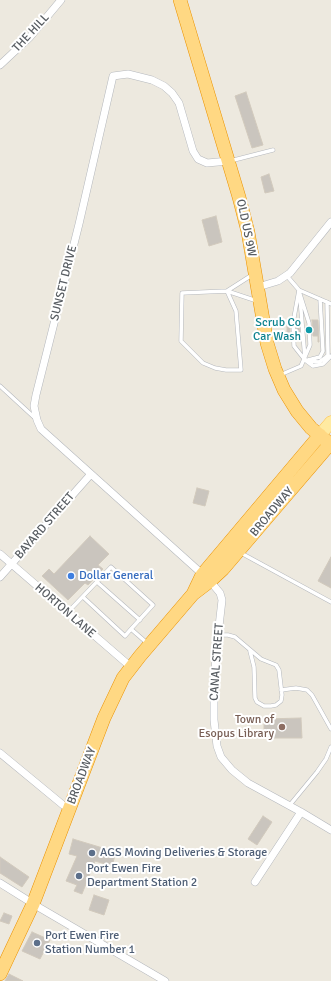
<!DOCTYPE html>
<style>
body{margin:0}
canvas{display:block;background:#ede9df}
</style>
<canvas width="331" height="981"></canvas>
<script>
const ctx = document.querySelector('canvas').getContext('2d');
ctx.lineJoin = 'round';
function paint(path, color) { ctx.fillStyle = color; ctx.fill(path, 'evenodd'); }
const toPath = rows => new Path2D(rows.map(r => 'M' + r).join(''));
function trace(path, color, width, dash) { ctx.strokeStyle = color; ctx.lineWidth = width; ctx.lineCap = dash ? 'butt' : 'round'; ctx.setLineDash(dash || []); ctx.stroke(path); }
function drawText(font, color, halo, rows, align = 'center') {
  ctx.font = font + ' Signika,sans-serif'; ctx.lineWidth = 4; ctx.setLineDash([]); ctx.textBaseline = 'middle'; ctx.strokeStyle = halo; ctx.fillStyle = color; for (const [text, x, y, turn = 0] of rows) {
    ctx.save(); ctx.translate(x, y); ctx.rotate((+turn || 0) * Math.PI / 180); ctx.textAlign = isNaN(turn) ? turn : align; if (halo) ctx.strokeText(text, 0, 0); ctx.fillText(text, 0, 0); ctx.restore();
  }
}
const building = toPath([
 [246,92,263,145,252,148,235,96,246,92],
 [269,174,274,191,265,193,261,177,269,174],
 [216,216,222,242,209,246,202,220,216,216],
 [312,320,318,320,319,342,318,342,318,336,313,336,312,320],
 [287,323,290,323,290,336,287,337,287,323],
 [296,323,299,323,300,336,297,336,296,323],
 [197,488,209,491,205,506,193,503,197,488],
 [90,536,109,554,98,565,103,569,88,585,85,583,68,600,42,576,49,569,54,574,90,536],
 [331,557,331,588,318,581,331,557],
 [301,718,302,738,264,738,264,719,301,718],
 [263,816,272,822,257,845,248,839,263,816],
 [73,839,116,852,112,866,95,861,82,894,74,891,77,885,66,881,77,856,69,854,73,839],
 [0,857,29,877,22,887,0,873,0,857],
 [94,895,109,900,104,915,89,910,94,895],
 [4,913,12,916,9,924,0,921,4,913],
 [32,932,50,940,40,959,22,951,32,932],
 [9,974,23,981,5,981,9,974]
]);
const lane = toPath([
 [230,161,273,150],
 [287,276,299,290,331,304],
 [299,290,293,323,294,346,305,360,313,366,323,364,331,356],
 [227,291,236,311,241,370,226,370,215,368,203,363,181,341,182,293,227,291,257,301],
 [227,291,252,275],
 [300,298,305,359],
 [308,360,320,357,323,351,320,299],
 [306,361,319,362,325,358,328,355,327,302],
 [280,375,301,366,310,345,309,323,299,291],
 [0,386,36,419],
 [241,553,331,602],
 [97,582,140,620],
 [83,597,125,636,131,629],
 [68,612,111,567,153,605,131,629,147,643],
 [218,635,228,635,235,637,261,659,276,665,279,670,282,695,281,701,276,705,271,706,264,706,257,702,255,698,254,667,250,651],
 [281,690,296,688,307,690,312,695,331,729],
 [289,806,317,772,326,759,331,747]
]);
const street = toPath([
 [0,65,30,37,61,0],
 [229,161,207,163,198,159,193,151,179,103,172,93,164,86,152,80,128,74,113,76,79,224,36,395,34,406,37,420,41,429,210,581,220,593,222,600,218,635,214,681,214,720,217,746,221,757,232,770,248,783,301,812,331,830],
 [258,287,278,281,290,273,331,222],
 [0,554,131,667],
 [0,577,91,474],
 [0,753,63,805,70,808],
 [255,882,301,812],
 [0,883,40,908,165,981]
]);
const primary = toPath([
 [320,435,331,422]
]);
const highway = toPath([
 [180,0,239,197,248,232,267,343,275,369,284,390,297,411,311,428,330,444,223,569,210,581,193,594],
 [0,974,33,904,104,718,123,678,140,656,193,594,202,575,320,435]
]);
const markers = [
 [309,330,4,"#0f9aa8"],
 [71,576,4,"#3f7fe0"],
 [282,727,4,"#8d6e63"],
 [92,853,4,"#5c6f8a"],
 [79,876,4,"#5c6f8a"],
 [37,943,4,"#5c6f8a"]
];
const streetNames = [
 ["THE HILL",31,33,-47],
 ["OLD US 9W",246,228,78],
 ["SUNSET DRIVE",64,283,-76],
 ["BROADWAY",272,512,-50],
 ["BAYARD STREET",45,526,-49],
 ["HORTON LANE",65,611,41],
 ["CANAL STREET",217,662,-86],
 ["BROADWAY",82,776,-69]
];
const cultureNames = [
 ["Scrub Co",301,323],
 ["Car Wash",301,337]
];
const shopNames = [
 ["Dollar General",79,576]
];
const educationNames = [
 ["Town of",274,720],
 ["Esopus Library",274,734]
];
const serviceNames = [
 ["AGS Moving Deliveries & Storage",100,853],
 ["Port Ewen Fire",87,869],
 ["Department Station 2",87,883],
 ["Port Ewen Fire",45,936],
 ["Station Number 1",45,950]
];
paint(building, '#cac5be');
trace(building, '#d2cabd', 1);
trace(lane, '#b5b8bd', 4.5);
trace(street, '#b5b8bd', 8);
trace(primary, '#febf47', 13);
trace(highway, '#eb9300', 14);
trace(lane, '#fff', 3.5);
trace(street, '#fff', 7);
trace(primary, '#ffeaa1', 12);
trace(highway, '#ffd883', 13);
for (const [x, y, r, color] of markers) { const dot = new Path2D(); dot.arc(x, y, r, 0, 2 * Math.PI); ctx.fillStyle = color; ctx.fill(dot); trace(dot, '#fff', 1.5); }
drawText('12px', '#585d62', '#fff', streetNames);
drawText('12px', '#0d838f', '#fff', cultureNames, 'right');
drawText('12px', '#366cbe', '#fff', shopNames, 'left');
drawText('12px', '#785e54', '#fff', educationNames, 'right');
drawText('12px', '#4e5e75', '#fff', serviceNames, 'left');
</script>
